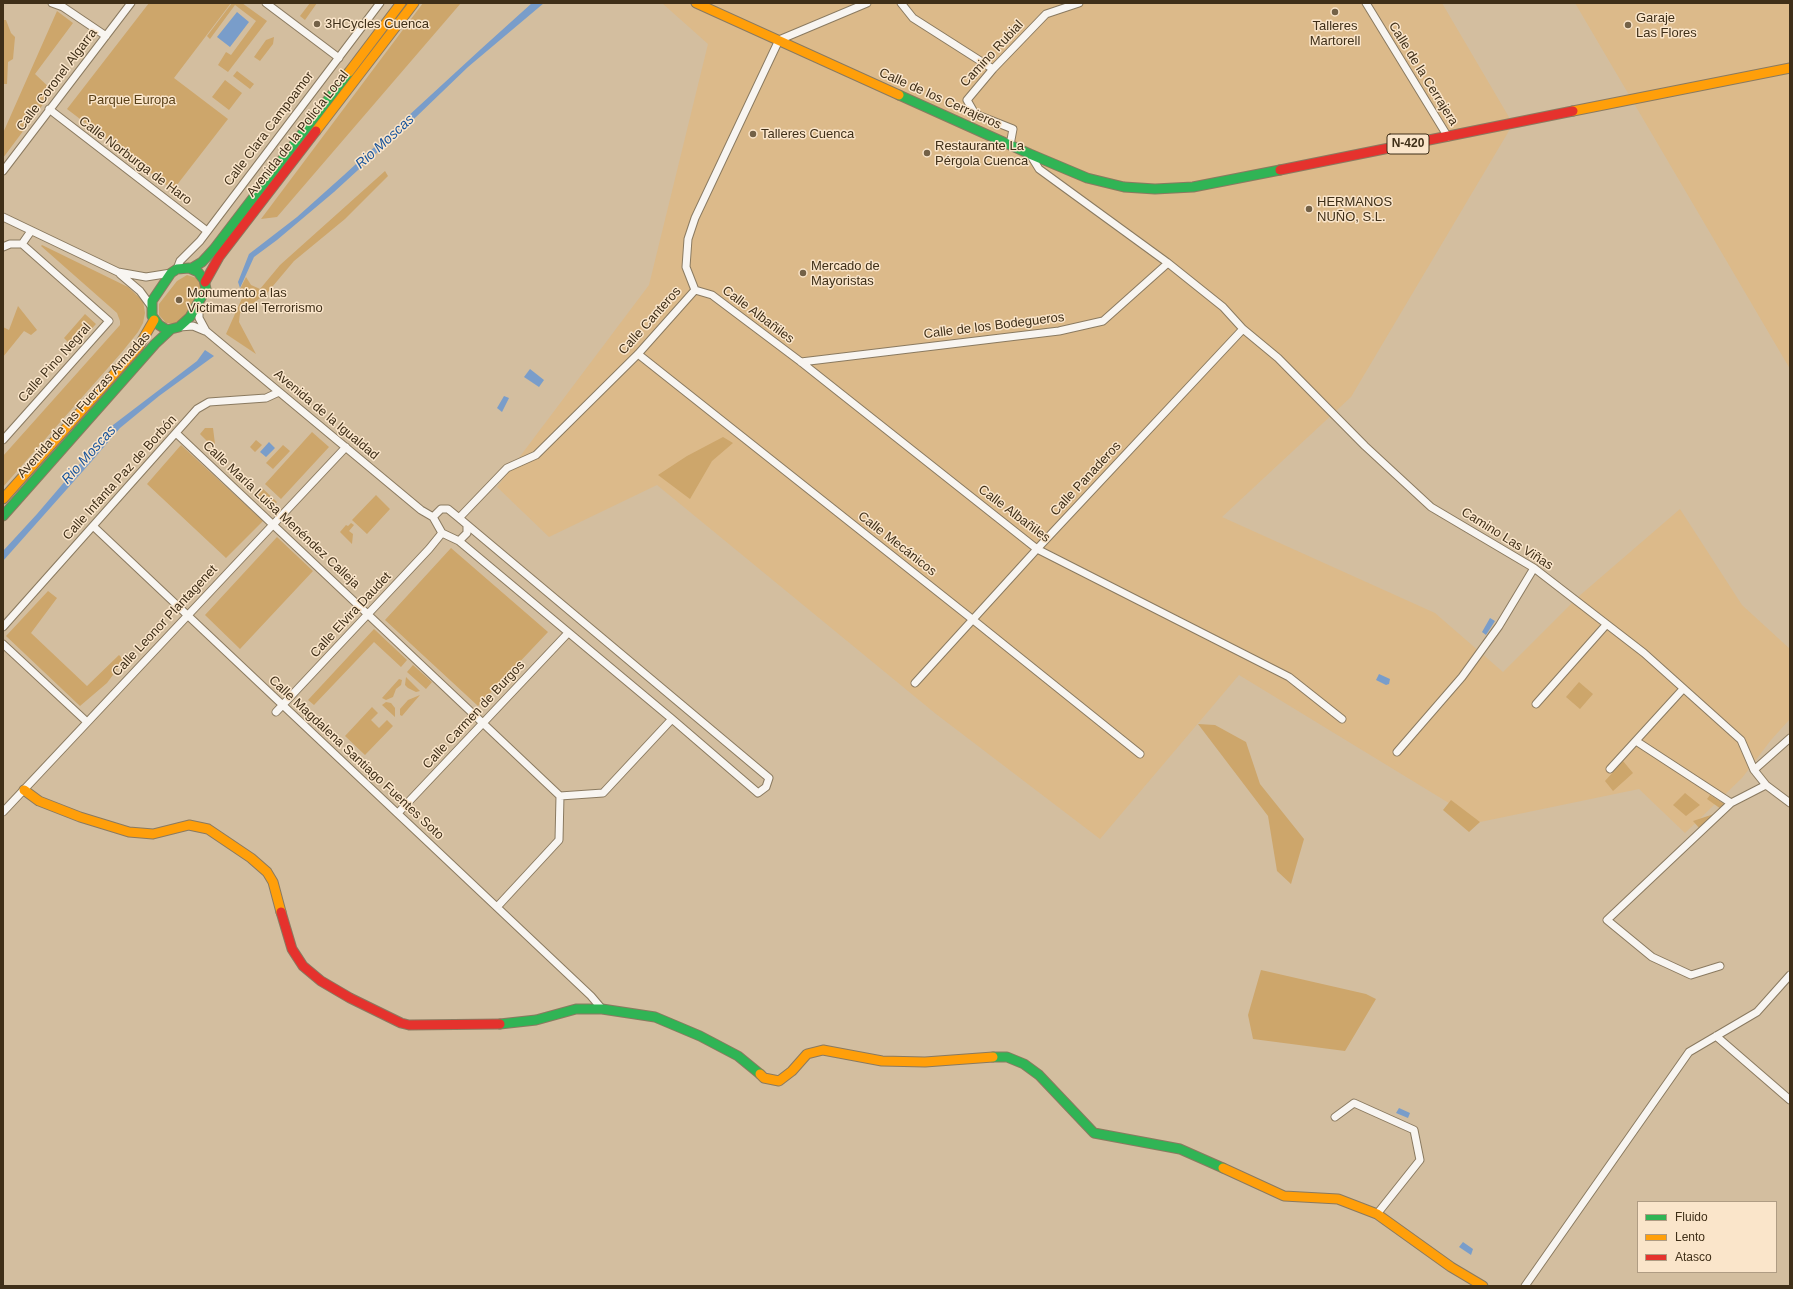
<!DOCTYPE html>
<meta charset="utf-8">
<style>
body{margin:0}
#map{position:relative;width:1793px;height:1289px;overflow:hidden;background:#d3be9f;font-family:Arial,sans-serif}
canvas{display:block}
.frame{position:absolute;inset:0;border:4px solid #3f2f18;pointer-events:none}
.legend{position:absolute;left:1637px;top:1201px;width:140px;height:72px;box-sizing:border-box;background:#fae5ca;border:1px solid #af9c83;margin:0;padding:5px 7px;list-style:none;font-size:12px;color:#3f2f18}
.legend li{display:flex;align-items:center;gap:8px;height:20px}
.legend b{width:20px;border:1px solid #af9c83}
</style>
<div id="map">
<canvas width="1793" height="1289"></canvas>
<div class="frame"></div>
<ul class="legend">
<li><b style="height:5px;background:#30b455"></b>Fluido</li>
<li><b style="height:5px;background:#ff9f0a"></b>Lento</li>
<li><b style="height:5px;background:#e5322d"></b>Atasco</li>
</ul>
</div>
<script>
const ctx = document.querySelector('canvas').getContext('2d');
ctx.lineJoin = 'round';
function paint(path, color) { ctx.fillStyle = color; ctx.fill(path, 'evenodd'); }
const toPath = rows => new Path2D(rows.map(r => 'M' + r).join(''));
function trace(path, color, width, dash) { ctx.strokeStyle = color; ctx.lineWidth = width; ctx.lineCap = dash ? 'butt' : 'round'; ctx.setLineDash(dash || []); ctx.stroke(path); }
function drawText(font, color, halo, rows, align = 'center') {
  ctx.font = font + ' Arial,sans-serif'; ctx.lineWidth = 3; ctx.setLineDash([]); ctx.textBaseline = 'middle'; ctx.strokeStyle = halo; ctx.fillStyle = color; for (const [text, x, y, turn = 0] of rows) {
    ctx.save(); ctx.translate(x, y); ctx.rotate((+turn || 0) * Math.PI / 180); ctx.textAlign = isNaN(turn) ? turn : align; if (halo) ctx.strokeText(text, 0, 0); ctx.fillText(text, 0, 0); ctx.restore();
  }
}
const built = toPath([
 [662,3,1442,3,1513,124,1351,397,1222,517,1435,613,1503,672,1578,597,1680,509,1742,605,1790,649,1790,719,1771,740,1742,778,1685,833,1639,789,1480,822,1239,675,1100,839,936,714,657,485,549,537,497,487,649,285,708,44],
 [1575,3,1790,3,1790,369]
]);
const green = toPath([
 [149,3,231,3,174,78,228,119,173,190,67,109],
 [232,3,242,3,267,21,228,72,218,65,226,52,231,55,256,21,235,5,210,39,207,36],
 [310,3,317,3,305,20,300,16],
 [423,3,461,3,277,217,261,219],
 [57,11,73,23,35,74,53,91,3,158,3,133],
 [3,20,6,20,11,33,15,37,13,59,8,62,7,84,3,84],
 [274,37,273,44,260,61,254,57,266,40],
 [237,71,254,84,250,89,233,76],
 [225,80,242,93,229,110,212,97],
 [385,171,388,176,345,219,294,261,267,293,240,313,239,322,256,354,226,334,243,296,240,289,246,277,251,285,260,289,280,265],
 [42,245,128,287,143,301,145,313,143,323,138,332,122,352,3,487,3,456,120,325,120,321,117,313,41,246],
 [187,275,197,278,202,290,191,310,175,324,166,323,159,315,159,304,177,281],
 [18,306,37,330,31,335,24,331,3,357,3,327,9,330],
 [85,314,96,324,74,348,64,338],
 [205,428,213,428,215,444,210,444,200,434],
 [312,432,329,447,281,499,265,484],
 [723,437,733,443,712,461,690,499,658,475,687,456],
 [256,440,262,445,255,452,250,447],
 [181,445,263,521,226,558,147,484],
 [283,445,290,451,273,469,266,463],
 [261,487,277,502,271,509,255,494],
 [376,495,390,509,367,534,352,520],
 [351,523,354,525,349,531,353,534,352,544,340,532,346,525,348,526],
 [277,537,313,571,240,649,205,615],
 [451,548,548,632,478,706,385,620],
 [48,591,57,598,31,633,87,686,119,655,124,660,107,683,80,706,6,636],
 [374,629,407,660,401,667,374,642,314,705,308,700],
 [413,665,432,682,426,689,407,672],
 [406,677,420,691,416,692,408,688,405,685],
 [399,679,402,680,401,685,396,689,393,697,386,700,382,698],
 [1579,682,1593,694,1580,709,1566,697],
 [420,695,402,716,400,715,400,709,408,700],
 [386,702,391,703,395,708,395,717,382,705],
 [372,707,378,713,371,720,379,728,387,720,393,726,365,755,345,736],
 [1198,724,1215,725,1246,742,1260,784,1304,839,1291,884,1277,871,1268,816],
 [1623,761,1633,773,1613,791,1605,781],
 [1685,793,1700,805,1686,816,1673,805],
 [1710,795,1726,805,1721,809,1707,799],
 [1451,800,1480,822,1469,832,1443,810],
 [1717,813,1700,829,1693,821],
 [1261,970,1366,994,1376,999,1345,1051,1253,1039,1248,1015]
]);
const water = toPath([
 [532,3,544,3,468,67,416,117,334,192,277,240,254,257,240,288,238,282,249,254,297,217,344,175,481,49],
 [237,12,249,22,230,47,217,37],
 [205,350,214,356,159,396,120,428,91,462,3,561,3,551,37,514,113,425,197,361],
 [530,369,544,380,539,387,524,377],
 [504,396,509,398,502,412,497,408],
 [269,442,275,448,266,457,260,452],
 [1490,618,1495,621,1486,635,1482,632],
 [1379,674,1390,679,1389,684,1386,685,1376,680],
 [1399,1108,1410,1113,1408,1118,1396,1113],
 [1463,1242,1473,1249,1471,1255,1459,1247]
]);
const street = toPath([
 [52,3,63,7,106,36],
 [266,3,339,58],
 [901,3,913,18,993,69],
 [1366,3,1448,137],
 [49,109,207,231],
 [1010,145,1013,129,975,114,967,100,993,69,1046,14,1079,3],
 [1031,156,1039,169,1168,263,1223,307,1243,329,1278,358,1365,446,1431,507,1534,568,1644,653,1741,740,1754,770],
 [3,171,131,3],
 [3,217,118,272,146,277,171,273],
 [22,244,31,231],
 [3,247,10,244,22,244],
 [177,269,180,261,200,241,380,3],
 [120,274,140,291,151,306],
 [695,290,712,295,801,362,1037,549,1289,677,1342,719],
 [199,305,199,318,206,331,421,510,433,517],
 [179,327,193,326,205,331],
 [638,354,972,619,1140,754],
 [801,362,1059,331,1103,321,1168,263],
 [176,433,560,796],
 [3,440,109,321,22,244],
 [459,518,507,468,536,455,638,354,695,290,686,267,688,239,695,218,779,40,867,3],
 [93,526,591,996,602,1009],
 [459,541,672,719,758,793,766,787,769,778,459,518,448,509,441,509,433,517,442,533,459,541,467,533,467,525],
 [3,627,197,409,209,402,266,398,279,392],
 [3,644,87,722],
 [915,683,1037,549,1243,329],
 [1536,704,1606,625],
 [276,712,429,549,442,533],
 [1636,741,1731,803],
 [1397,752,1462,677,1499,626,1534,568],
 [1610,769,1683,689],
 [1766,785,1754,770,1790,738],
 [3,812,346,447],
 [398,813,568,633],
 [497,907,559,840,560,796,603,793,672,719],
 [1720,966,1691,975,1652,957,1607,920,1731,803,1766,785,1790,803],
 [1716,1036,1790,1100],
 [1335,1117,1354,1103,1414,1130,1420,1160,1377,1214],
 [1525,1286,1689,1052,1757,1012,1790,975]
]);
const fast = toPath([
 [899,95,1030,154],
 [1030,154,1087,178,1124,187,1155,189,1193,187,1280,170],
 [189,268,198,272,204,280,206,289,190,317,179,327,167,330,159,325,152,316,152,301,171,273,177,269,189,268],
 [192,268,202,262,214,249,349,72],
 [3,516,155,344,170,330],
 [500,1024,536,1020,576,1009,602,1009,655,1017,700,1036,738,1056,760,1074],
 [993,1057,1007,1057,1024,1064,1039,1075,1094,1133,1180,1149,1223,1168]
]);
const slow = toPath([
 [696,3,899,95],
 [349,72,401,3],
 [1573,111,1790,68],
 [316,131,414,3],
 [3,499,139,346,154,320],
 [24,790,39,801,80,817,129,832,153,834,189,825,208,829,251,858,267,872,273,882,281,912],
 [760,1074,764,1078,779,1081,792,1071,807,1054,823,1050,882,1061,925,1062,993,1057],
 [1223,1168,1284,1196,1338,1199,1377,1214,1451,1267,1483,1286]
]);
const jam = toPath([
 [1280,170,1573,111],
 [205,282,219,257,316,131],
 [281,912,292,949,303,966,321,981,350,998,401,1023,409,1025,500,1024]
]);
const markers = [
 [1335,12,4,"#736147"],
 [317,24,4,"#736147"],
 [1628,25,4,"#736147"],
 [753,134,4,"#736147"],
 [927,153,4,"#736147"],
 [1309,209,4,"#736147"],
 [803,273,4,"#736147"],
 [179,300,4,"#736147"]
];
const shields = [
 [1408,144,42]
];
const shieldNames = [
 ["N-420",1408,144]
];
const poiNames = [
 ["Garaje",1636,18],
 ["Las Flores",1636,33],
 ["3HCycles Cuenca",325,24],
 ["Talleres",1335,26,"center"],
 ["Martorell",1335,41,"center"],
 ["Talleres Cuenca",761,134],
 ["Restaurante La",935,146],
 ["Pérgola Cuenca",935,161],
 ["HERMANOS",1317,202],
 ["NUÑO, S.L.",1317,217],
 ["Mercado de",811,266],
 ["Mayoristas",811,281],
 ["Monumento a las",187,293],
 ["Víctimas del Terrorismo",187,308]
];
const streetNames = [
 ["Camino Rubial",992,54,-47],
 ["Calle de la Cerrajera",1423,74,58],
 ["Calle Coronel Algarra",57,80,-53],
 ["Calle de los Cerrajeros",940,99,24],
 ["Calle Clara Campoamor",269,129,-53],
 ["Avenida de la Policía Local",298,134,-52],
 ["Calle Norburga de Haro",135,161,37],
 ["Calle Albañiles",758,315,37],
 ["Calle Canteros",650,321,-48],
 ["Calle de los Bodegueros",994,326,-7],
 ["Calle Pino Negral",55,363,-48],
 ["Avenida de las Fuerzas Armadas",84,405,-48],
 ["Avenida de la Igualdad",326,415,40],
 ["Calle Infanta Paz de Borbón",120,478,-48],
 ["Calle Panaderos",1086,479,-47],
 ["Calle Albañiles",1014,514,37],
 ["Calle María Luisa Menéndez Calleja",281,515,43],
 ["Camino Las Viñas",1507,539,32],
 ["Calle Mecánicos",897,544,38],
 ["Calle Elvira Daudet",351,615,-47],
 ["Calle Leonor Plantagenet",165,621,-47],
 ["Calle Carmen de Burgos",474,715,-47],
 ["Calle Magdalena Santiago Fuentes Soto",356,758,43]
];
const parkNames = [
 ["Parque Europa",132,100]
];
const waterNames = [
 ["Rio Moscas",385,142,-42],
 ["Rio Moscas",89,455,-48]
];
paint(built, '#dcba8a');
paint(green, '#cda66b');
paint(water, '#799dca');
trace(street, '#8a7a60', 9);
trace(fast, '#8a7a60', 11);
trace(slow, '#8a7a60', 11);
trace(jam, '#8a7a60', 11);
trace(street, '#f8f5f1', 7);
trace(fast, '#30b455', 9);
trace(slow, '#ff9f0a', 9);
trace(jam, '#e5322d', 9);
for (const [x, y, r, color] of markers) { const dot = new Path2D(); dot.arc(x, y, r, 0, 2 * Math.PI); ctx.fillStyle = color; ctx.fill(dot); trace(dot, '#fae5ca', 1.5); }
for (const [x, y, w] of shields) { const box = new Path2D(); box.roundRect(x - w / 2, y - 10, w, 20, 3); ctx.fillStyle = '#fae5ca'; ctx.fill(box); trace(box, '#3f2f18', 1); }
drawText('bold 12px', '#3f2f18', null, shieldNames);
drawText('13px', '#3f2f18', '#fae5ca', poiNames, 'left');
drawText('13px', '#3f2f18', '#fae5ca', streetNames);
drawText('13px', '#583f17', '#fae5ca', parkNames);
drawText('italic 14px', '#18549b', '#fae5ca', waterNames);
</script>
